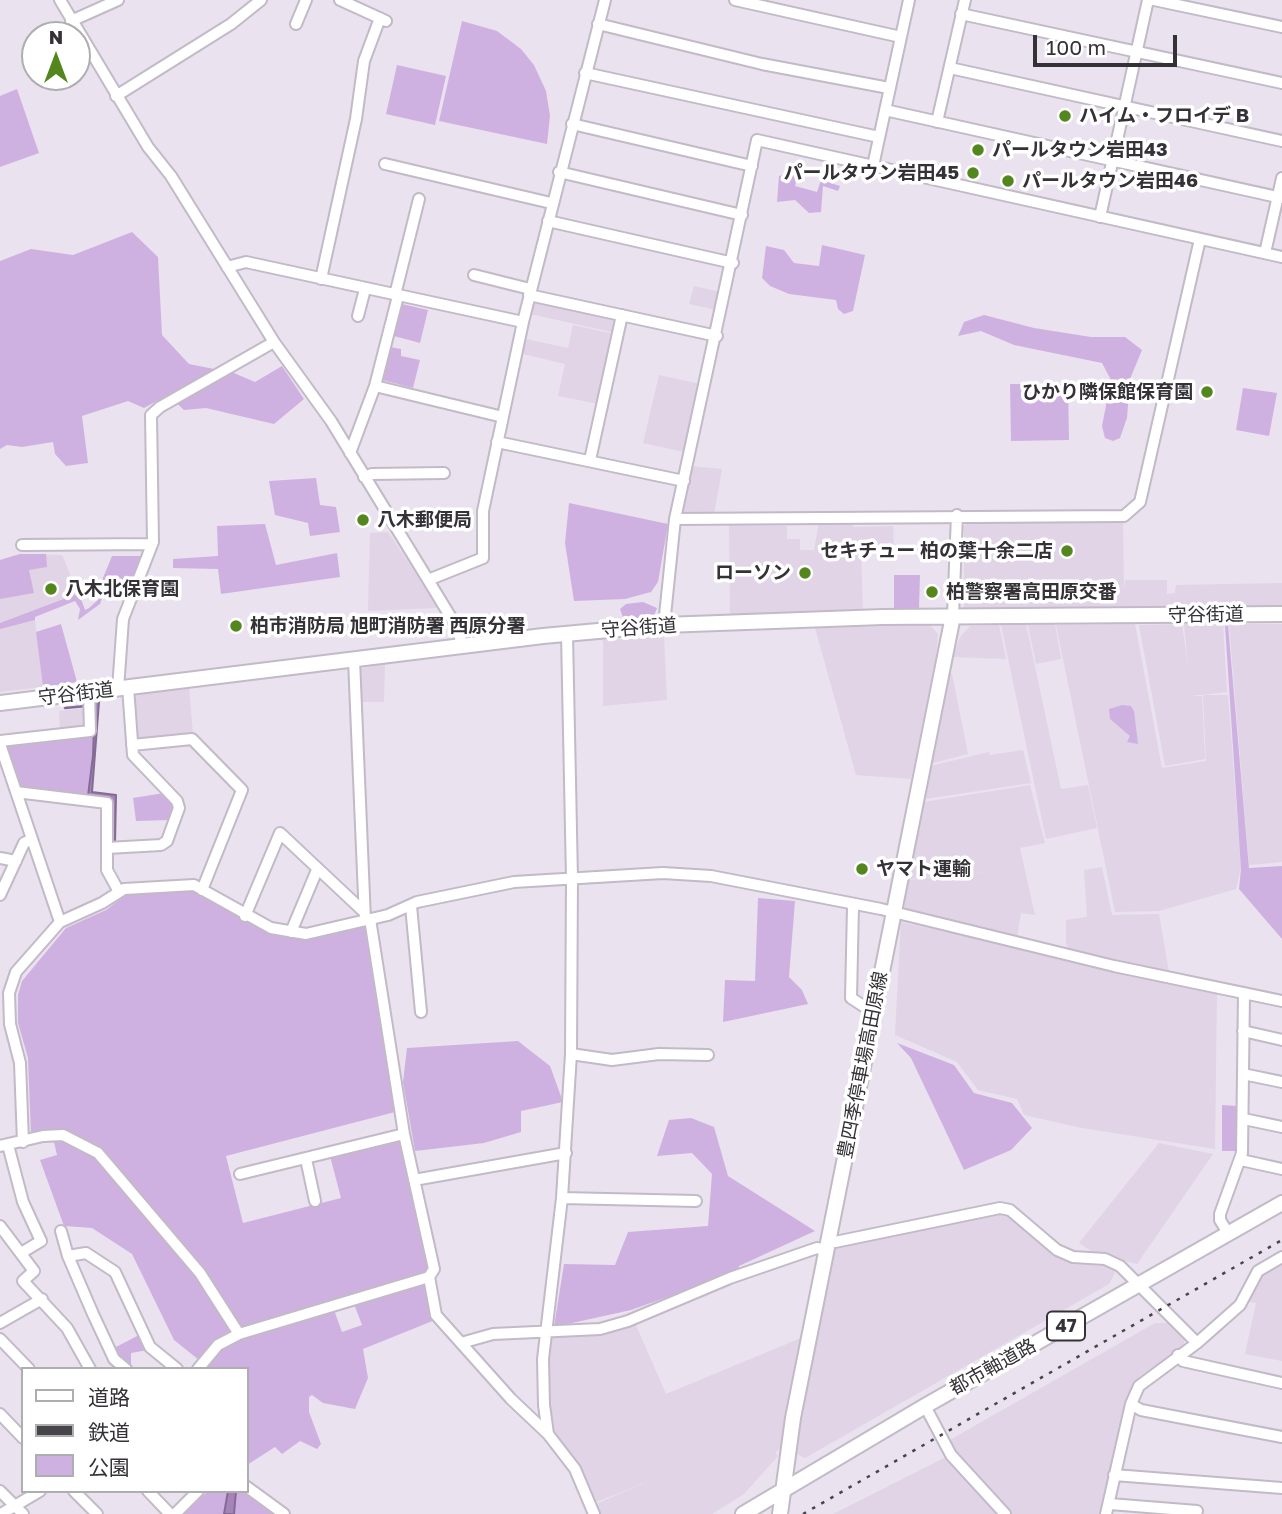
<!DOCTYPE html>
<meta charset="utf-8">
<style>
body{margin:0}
#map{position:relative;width:1282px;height:1514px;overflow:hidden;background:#eae2ef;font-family:"Golos Text","Noto Sans JP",sans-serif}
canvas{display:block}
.legend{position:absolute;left:21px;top:1367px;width:228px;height:126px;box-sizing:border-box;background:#fff;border:2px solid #aeadaf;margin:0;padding:9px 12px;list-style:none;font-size:21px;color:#353237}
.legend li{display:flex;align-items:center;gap:14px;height:35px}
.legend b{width:35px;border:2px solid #aeadaf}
.north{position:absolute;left:21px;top:21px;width:70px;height:70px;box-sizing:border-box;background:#fff;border:2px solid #aeadaf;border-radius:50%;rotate:0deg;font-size:19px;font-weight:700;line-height:28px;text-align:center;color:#353237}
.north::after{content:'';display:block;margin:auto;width:24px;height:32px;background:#53871e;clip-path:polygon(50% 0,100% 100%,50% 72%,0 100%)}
.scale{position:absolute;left:1033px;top:35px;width:144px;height:32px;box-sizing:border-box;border:4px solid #353237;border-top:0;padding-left:9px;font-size:21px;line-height:24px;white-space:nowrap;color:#353237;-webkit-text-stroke:5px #fff;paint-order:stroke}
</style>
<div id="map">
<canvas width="1282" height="1514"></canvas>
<ul class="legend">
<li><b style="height:9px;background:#fff"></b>道路</li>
<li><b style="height:9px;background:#47444a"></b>鉄道</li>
<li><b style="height:19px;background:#cfb1e1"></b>公園</li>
</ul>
<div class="north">N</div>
<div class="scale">100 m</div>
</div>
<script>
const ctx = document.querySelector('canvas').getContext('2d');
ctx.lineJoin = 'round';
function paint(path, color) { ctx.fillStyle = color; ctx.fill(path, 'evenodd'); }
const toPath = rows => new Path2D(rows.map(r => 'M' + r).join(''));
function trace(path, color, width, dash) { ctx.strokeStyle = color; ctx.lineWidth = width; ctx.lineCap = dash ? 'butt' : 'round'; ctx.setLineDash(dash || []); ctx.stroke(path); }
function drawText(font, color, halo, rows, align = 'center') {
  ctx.font = font + ' "Golos Text","Noto Sans JP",sans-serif'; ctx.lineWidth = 7; ctx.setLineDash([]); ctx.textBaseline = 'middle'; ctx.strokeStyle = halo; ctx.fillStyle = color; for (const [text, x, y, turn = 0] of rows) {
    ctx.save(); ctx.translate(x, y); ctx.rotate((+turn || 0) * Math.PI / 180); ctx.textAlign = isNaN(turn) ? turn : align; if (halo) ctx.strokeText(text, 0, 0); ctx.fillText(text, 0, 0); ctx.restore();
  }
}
const built = toPath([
 [694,286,720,292,716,310,689,304],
 [536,300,619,319,616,333,530,314],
 [573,325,615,334,599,404,558,396,565,364,523,354,526,339,568,348],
 [659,375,700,384,684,452,643,443],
 [691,466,722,469,714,515,686,515,683,512],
 [1123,519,1124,592,1125,580,1167,580,1167,594,1175,593,1176,585,1282,583,1282,606,964,608,964,526,970,521],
 [853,521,853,527,893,526,894,551,861,552,863,612,730,617,729,525,787,526,787,539,800,539,800,550,814,550,819,522],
 [388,532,411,566,437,608,368,611,370,533],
 [20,554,62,555,78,593,0,623,0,560],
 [29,620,35,620,43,687,0,692,0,629],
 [1223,623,1227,692,1191,696,1202,696,1205,759,1165,766,1139,625,1182,624,1188,667,1184,624],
 [1026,624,1061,789,1088,785,1097,828,1046,839,1001,625],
 [1055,624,1061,659,1036,664,1028,625],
 [1135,624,1162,768,1206,761,1203,695,1228,695,1241,867,1236,889,1159,911,1115,912,1056,625],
 [1229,624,1282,624,1282,862,1249,865],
 [930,625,938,634,936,656,911,779,856,775,815,628],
 [999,625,1006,659,953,657,960,637,970,626],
 [664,637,667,700,603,706,603,640],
 [385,663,384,702,359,702,359,669],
 [948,674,952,674,968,754,929,764],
 [189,687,193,734,137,738,133,698,135,693],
 [86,708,86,725,82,729,60,731,59,711],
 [1023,750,1031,783,925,799,930,766,989,752,990,755],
 [1030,785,1045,843,1020,848,1035,915,1021,913,1017,938,906,913,904,905,909,880,983,872,909,879,924,802],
 [1102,867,1112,915,1159,914,1169,972,1069,949,1066,944,1066,920,1087,917,1084,870],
 [901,922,1217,991,1215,1149,1082,1128,1024,1115,1017,1099,978,1090,957,1062,895,1035],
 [1159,1143,1213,1154,1137,1264,1094,1253,1079,1243],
 [1003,1213,1073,1264,1107,1266,1116,1271,1109,1284,805,1458,795,1453,834,1248],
 [1282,1262,1282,1361,1245,1354,1256,1303,1245,1301,1263,1273],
 [635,1323,666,1394,801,1338,780,1449,775,1453,778,1456,744,1494,712,1514,600,1514,596,1504,654,1479,594,1503,568,1450,553,1432,546,1403,549,1340,556,1336,579,1336],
 [1155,1323,1168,1323,1184,1338,1184,1347,1140,1376,1127,1403,1103,1514,1010,1514,954,1453,948,1441],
 [948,1456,997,1514,833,1514]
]);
const green = toPath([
 [462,21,497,31,521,49,534,65,546,91,550,116,547,144,439,121],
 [397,65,446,76,435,125,386,114],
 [17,89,39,153,0,167,0,96],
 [799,171,795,186,817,192,821,180,840,186,838,191,823,186,821,212,809,213,795,200,777,202,779,176],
 [132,232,158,257,162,335,189,364,234,373,255,382,282,366,304,399,274,424,206,408,184,410,168,395,144,408,128,401,82,416,88,463,66,466,55,454,53,442,22,447,7,445,0,449,0,261,31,249,73,255],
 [822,245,865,255,853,311,844,314,838,309,836,300,789,294,770,286,762,278,766,246,784,250,794,263,819,266],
 [402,304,428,310,420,343,394,336],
 [984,315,1034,328,1091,337,1125,337,1142,350,1130,379,1127,418,1120,438,1113,441,1105,438,1102,426,1111,380,1102,363,1014,345,981,331,958,336,964,322],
 [390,347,401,349,401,356,420,360,413,388,382,380],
 [1010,384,1068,384,1069,440,1011,441],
 [1243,388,1277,393,1269,436,1236,430],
 [316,478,320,505,336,507,340,532,310,536,308,523,275,515,269,481],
 [569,503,668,524,658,582,651,592,625,599,574,601,565,543],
 [265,524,276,565,337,553,340,577,221,594,218,569,173,568,173,559,218,556,217,526],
 [20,554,46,554,47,567,29,570,34,593,0,599,0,560],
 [112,556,146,556,131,584,110,579,110,575,100,604,78,620,80,609,75,601,35,617,35,620,0,629,0,623,79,593,85,610,89,608,99,599,100,585],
 [894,575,920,575,919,608,894,608],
 [643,602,657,608,653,619,624,620,620,609,626,604],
 [61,624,77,682,43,687,36,632],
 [1225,625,1228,625,1249,868,1282,866,1282,939,1239,889,1241,869],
 [1122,705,1131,706,1134,711,1138,744,1127,742,1130,736,1110,719,1109,709],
 [94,736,88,796,25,789,20,786,7,748,11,744],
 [164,793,174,804,170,820,136,821,133,798],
 [194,890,241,918,271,932,366,925,395,1112,226,1156,243,1223,341,1198,330,1156,402,1137,430,1272,250,1329,240,1328,98,1149,71,1134,31,1135,28,1058,18,1023,18,995,22,981,66,928,106,910,130,892],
 [758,898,795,901,789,977,802,990,808,1004,723,1022,725,980,755,981],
 [518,1041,550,1066,563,1102,521,1111,521,1132,484,1143,415,1151,403,1082,407,1048],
 [897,1043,954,1065,974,1093,1012,1103,1032,1128,1011,1150,964,1170,911,1058],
 [1222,1105,1237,1106,1237,1151,1222,1151],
 [691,1118,714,1127,728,1176,815,1231,739,1266,738,1272,631,1310,554,1327,564,1264,615,1265,628,1232,708,1226,712,1174,692,1153,657,1156,669,1120],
 [53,1138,86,1147,184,1256,232,1331,199,1360,174,1340,132,1254,92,1228,64,1226,40,1160,57,1155],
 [425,1283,435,1320,363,1349,368,1378,355,1409,323,1403,312,1395,309,1397,309,1412,321,1444,317,1449,300,1441,282,1454,275,1447,247,1465,247,1369,202,1369,225,1344,334,1310,342,1332,362,1325,354,1304],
 [141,1334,148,1350,131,1353,131,1369,114,1348],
 [208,1491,228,1491,224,1514,184,1514],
 [236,1491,244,1491,274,1514,234,1514]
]);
const water = toPath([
 [95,702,99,702,92,792,116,795,115,843,111,840,112,800,88,796,93,755,95,702],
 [228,1491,236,1491,234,1514,224,1514,228,1491]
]);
const stream = toPath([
 [65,708,86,706]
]);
const minor = toPath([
 [60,0,148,147,171,176,274,342,331,421,458,629,462,646],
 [340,0,386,21],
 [735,0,901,37],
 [1154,0,1282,27],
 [961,14,1282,83],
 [71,21,118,0],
 [296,24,306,0],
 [598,24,762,64,889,88],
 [950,68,1282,141],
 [585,73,879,137],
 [116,96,231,24,261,0],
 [885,110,1282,198],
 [937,122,965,0],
 [572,124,752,166],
 [385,164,551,203],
 [873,166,909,0],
 [559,172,742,215],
 [1100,217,1148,0],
 [548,221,733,263],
 [1265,253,1282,178],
 [227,267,246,262,523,322],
 [474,275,530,289],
 [321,279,356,119,364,61,380,18],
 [395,295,419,199],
 [529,295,717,336],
 [358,316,365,289],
 [375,386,503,417],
 [497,442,684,481],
 [350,453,375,386,398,296],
 [590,460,622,315],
 [364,477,372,474,444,473],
 [675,519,1124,516,1140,502,1200,239],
 [22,545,152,544],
 [428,580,483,558,483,511,523,322,605,0],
 [953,616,957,515],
 [664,625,675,519,757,140,1282,257],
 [567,634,572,879,571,1054,562,1198,543,1359,544,1405,548,1434,575,1469,594,1514],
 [354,660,365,920],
 [118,689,123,619,153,542,151,415,160,407,274,342],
 [0,741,90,731,89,692],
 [0,744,60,922],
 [132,745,192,739,242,790,202,890],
 [16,792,107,803,107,870,118,890],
 [107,848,161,845,167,841,179,808,177,801,133,755,128,687],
 [0,858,16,861],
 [0,895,24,843,32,839],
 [411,906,421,1012],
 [853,906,851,998,874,1013],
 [245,916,280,833,362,910],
 [370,919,404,1134,434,1269,429,1277,436,1315,511,1399,548,1434],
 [291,932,317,870],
 [1243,1031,1282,1040],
 [571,1054,612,1060,659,1054,708,1055],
 [1243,1074,1282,1082],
 [1244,1119,1282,1127],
 [23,1142,20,1063,10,1024,9,993,16,972,60,922,102,903,124,889,194,885,271,928,306,934,388,915,417,902,514,882,663,873,711,876,881,909,1114,966,1282,1001],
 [8,1145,23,1202,41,1241,21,1253],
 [0,1146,43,1136,63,1135,98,1153,200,1273,239,1334,429,1277],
 [306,1159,315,1201],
 [1241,1160,1282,1169],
 [240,1174,404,1134],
 [414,1180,566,1153],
 [562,1198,696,1201],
 [0,1226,34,1271,23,1281,67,1328,90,1369],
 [61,1231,68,1256,93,1314,114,1359,126,1369],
 [1228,1233,1220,1220,1220,1214,1242,1153,1244,993],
 [827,1240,835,1242,1000,1208,1010,1210,1057,1250,1073,1257,1105,1259,1120,1266,1197,1343],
 [68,1256,86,1253,115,1272,150,1347,177,1369],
 [0,1323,42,1299],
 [0,1339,29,1369],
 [461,1343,493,1334,600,1329,628,1321,730,1278,817,1248,826,1250],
 [1178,1355,1183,1361,1282,1383],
 [198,1369,218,1345,239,1334],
 [1131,1404,1141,1410,1282,1437],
 [925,1406,951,1455,1005,1514],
 [0,1414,23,1438],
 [1114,1475,1282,1488],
 [247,1487,284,1514],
 [0,1491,23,1514],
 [74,1491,97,1514],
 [148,1491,170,1514],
 [1110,1504,1197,1511],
 [1,1514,40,1491],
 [175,1514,198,1491],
 [1106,1514,1131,1404,1139,1386,1197,1343,1240,1305,1258,1271,1282,1257]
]);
const major = toPath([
 [0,703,543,636,664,625,883,617,1282,614],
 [743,1514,925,1406,1282,1203],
 [780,1514,793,1418,953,616]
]);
const rail = toPath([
 [803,1514,1282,1240]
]);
const markers = [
 [1065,116,7,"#53871e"],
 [978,150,7,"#53871e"],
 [973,173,7,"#53871e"],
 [1008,181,7,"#53871e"],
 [1207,392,7,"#53871e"],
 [363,520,7,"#53871e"],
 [1067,551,7,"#53871e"],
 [805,573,7,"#53871e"],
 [51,589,7,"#53871e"],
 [932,592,7,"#53871e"],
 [236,626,7,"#53871e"],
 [862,869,7,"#53871e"]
];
const shields = [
 [1066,1326,38]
];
const shieldNames = [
 ["47",1066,1326]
];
const poiNames = [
 ["ハイム・フロイデ B",1079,116],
 ["パールタウン岩田43",992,150],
 ["パールタウン岩田45",959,173,"right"],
 ["パールタウン岩田46",1022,181],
 ["ひかり隣保館保育園",1193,392,"right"],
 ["八木郵便局",377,520],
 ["セキチュー 柏の葉十余二店",1053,551,"right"],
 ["ローソン",791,573,"right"],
 ["八木北保育園",65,589],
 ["柏警察署高田原交番",946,592],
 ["柏市消防局 旭町消防署 西原分署",250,626],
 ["ヤマト運輸",876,869]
];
const streetNames = [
 ["守谷街道",1206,615,-1],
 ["守谷街道",639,628,-4],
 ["守谷街道",76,694,-7],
 ["豊四季停車場高田原線",863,1065,-79],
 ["都市軸道路",993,1367,-29]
];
paint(built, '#e0d4e6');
paint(green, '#cfb1e1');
paint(water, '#a783bc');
trace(water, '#856b94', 2);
trace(stream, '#856b94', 2.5);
trace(minor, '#c2bac6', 14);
trace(major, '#c2bac6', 18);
trace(minor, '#fff', 10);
trace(major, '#fff', 14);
trace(rail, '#47444a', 2.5, [3.5, 7]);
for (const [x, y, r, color] of markers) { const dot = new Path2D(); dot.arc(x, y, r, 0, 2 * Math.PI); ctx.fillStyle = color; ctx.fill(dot); trace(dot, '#fff', 2.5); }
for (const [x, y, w] of shields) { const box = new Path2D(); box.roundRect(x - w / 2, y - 14.5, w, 29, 5); ctx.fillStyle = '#fff'; ctx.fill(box); trace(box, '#353237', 2); }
drawText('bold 18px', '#353237', null, shieldNames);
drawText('bold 19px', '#353237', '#fff', poiNames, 'left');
drawText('19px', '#353237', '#fff', streetNames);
</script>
